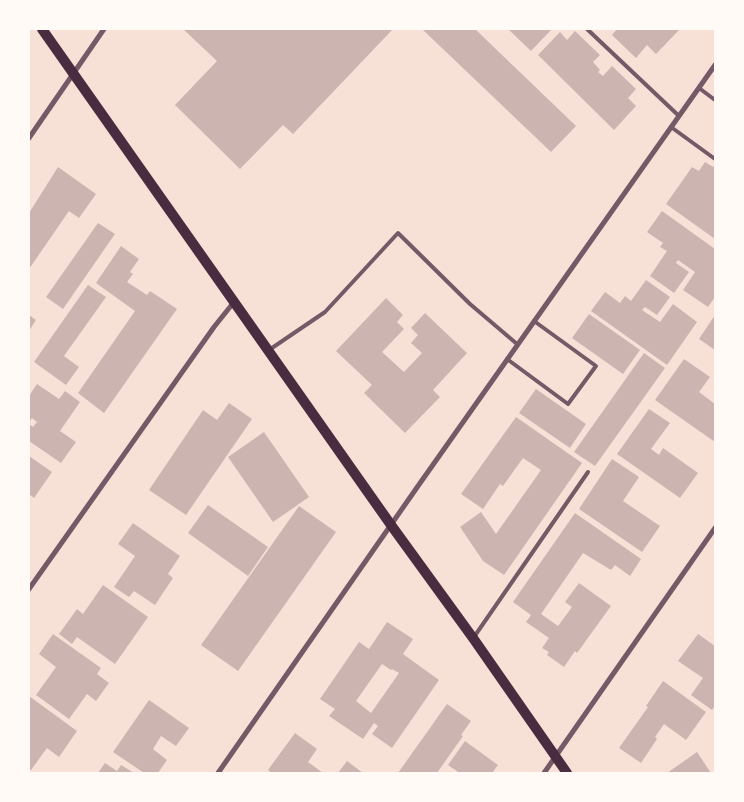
<!DOCTYPE html>
<style>
body{margin:0}
#map{position:relative;width:744px;height:802px;overflow:hidden;background:#f7e1d7;font-family:"PT Sans",sans-serif}
canvas{display:block}
.frame{position:absolute;inset:0;border:30px solid #fffaf5;pointer-events:none}
</style>
<div id="map">
<canvas width="744" height="802"></canvas>
<div class="frame"></div>
</div>
<script>
const ctx = document.querySelector('canvas').getContext('2d');
ctx.lineJoin = 'round';
function paint(path, color) { ctx.fillStyle = color; ctx.fill(path, 'evenodd'); }
const toPath = rows => new Path2D(rows.map(r => 'M' + r).join(''));
function trace(path, color, width, dash) { ctx.strokeStyle = color; ctx.lineWidth = width; ctx.lineCap = dash ? 'butt' : 'round'; ctx.setLineDash(dash || []); ctx.stroke(path); }
const building = toPath([
 [183,29,393,29,293,134,283,125,240,169,175,105,217,61],
 [422,29,475,29,576,126,551,152],
 [508,29,552,29,531,51],
 [617,29,677,29,679,30,656,54,647,45,636,58,612,35],
 [575,31,600,55,593,62,600,70,598,72,603,76,612,66,636,89,628,98,636,106,614,130,538,55,560,32,567,40],
 [705,162,713,167,715,164,715,239,666,204,692,167,699,171],
 [58,167,96,194,79,218,69,211,29,269,29,213],
 [662,211,715,249,715,297,708,307,683,290,695,272,678,260,676,263,689,272,674,293,650,276,667,251,660,247,663,243,647,232],
 [98,223,115,234,63,309,46,297],
 [121,246,139,259,130,272,133,274,127,282,147,295,150,291,177,309,104,413,78,393,135,311,96,283],
 [646,280,670,297,657,315,645,307,642,310,660,322,673,304,697,322,667,365,591,311,605,292,620,303,625,296,631,301],
 [88,285,106,297,64,356,79,367,66,385,34,362],
 [386,298,403,315,397,322,404,329,382,352,404,372,422,353,411,343,418,335,411,328,425,313,467,353,433,390,440,397,405,433,364,393,372,385,336,351],
 [589,314,640,350,623,374,572,338],
 [29,315,36,320,29,331],
 [715,315,715,350,699,339],
 [644,353,665,368,595,466,574,452],
 [684,359,710,377,699,392,715,404,715,442,655,400],
 [37,384,59,399,65,391,80,402,60,431,76,442,61,463,29,441,29,424,33,427,37,422,32,418,29,422,29,396],
 [536,389,586,424,570,448,519,413],
 [229,403,252,419,186,515,149,490,203,410,217,420],
 [649,409,670,423,651,449,659,455,663,448,698,473,680,498,617,454],
 [516,417,582,463,504,575,483,561,460,527,481,512,496,534,541,470,523,458,503,486,500,484,483,509,461,494],
 [264,432,309,497,273,522,228,457],
 [29,456,52,472,34,498,29,494],
 [612,459,639,477,623,501,660,526,642,552,579,509],
 [208,505,268,547,248,576,188,533],
 [299,506,336,532,238,671,201,645],
 [575,513,641,559,630,576,615,565,611,570,583,553,541,614,558,626,572,607,565,602,579,583,611,606,577,653,575,651,564,667,547,655,549,652,542,648,549,638,526,622,531,615,513,602],
 [133,523,180,556,168,574,173,578,155,605,134,591,129,597,114,587,135,556,118,544],
 [103,585,148,617,115,664,77,637,72,644,59,634,77,609,83,614],
 [387,622,413,639,403,654,439,680,392,748,372,734,378,726,374,723,363,739,329,716,335,709,320,699,359,642,369,649],
 [382,664,391,670,392,669,399,673,371,713,356,701],
 [53,634,101,668,97,674,109,683,96,701,87,694,69,719,36,695,56,667,39,654],
 [698,634,715,646,715,706,712,710,691,695,703,678,678,661],
 [663,681,706,712,686,740,664,724,655,737,657,739,641,763,619,748,648,707,646,706],
 [29,696,77,731,59,757,47,748,31,770,29,769],
 [149,700,189,728,176,746,161,736,153,749,167,760,158,773,144,773,113,752],
 [447,704,471,721,461,735,463,736,437,773,398,773],
 [295,733,317,749,308,762,323,773,272,773,268,770],
 [465,741,498,765,492,773,457,773,458,772,448,765],
 [697,752,711,773,667,773],
 [347,761,363,773,338,773],
 [105,763,117,771,121,765,134,773,98,773]
]);
const service = toPath([
 [587,29,679,116],
 [699,88,715,100],
 [671,127,715,159],
 [269,350,325,312,398,233,470,304,517,344],
 [507,359,568,404,596,366,534,321],
 [474,637,588,472]
]);
const minor = toPath([
 [29,138,104,29],
 [29,589,214,327,234,302],
 [218,773,418,486,715,65],
 [544,773,715,528]
]);
const secondary = toPath([
 [42,29,391,525,473,638,567,773]
]);
paint(building, '#ccb4b1');
trace(service, '#755966', 4);
trace(minor, '#755966', 5);
trace(secondary, '#4a2c40', 10);
</script>
